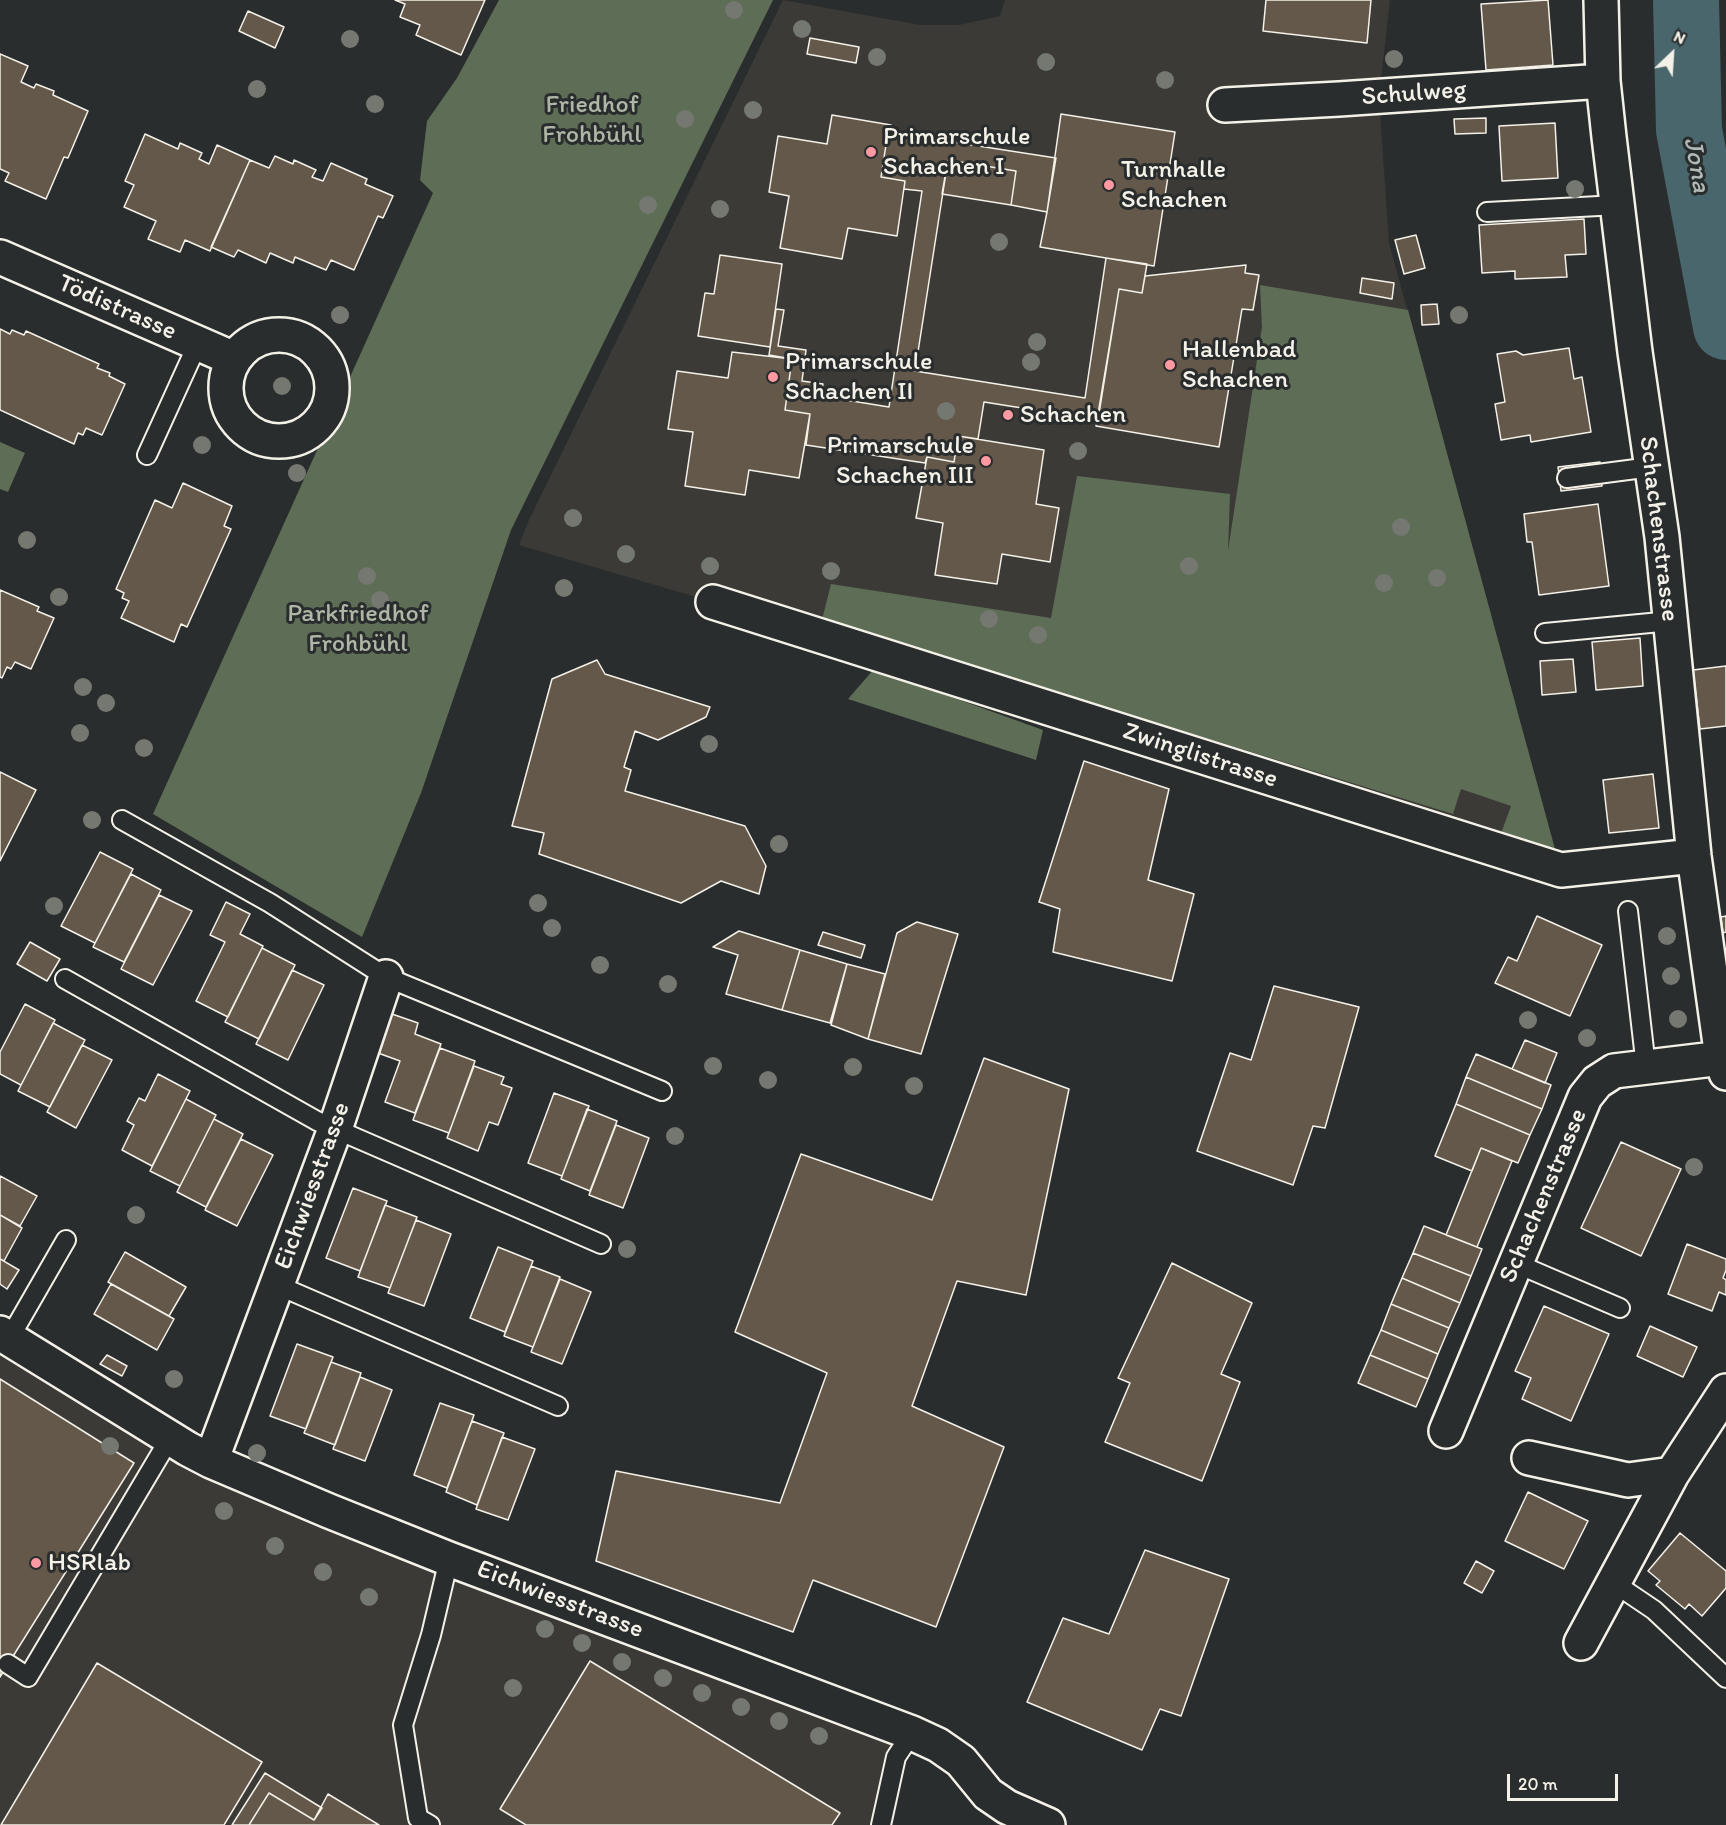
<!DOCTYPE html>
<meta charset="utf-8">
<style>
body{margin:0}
#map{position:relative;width:1726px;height:1825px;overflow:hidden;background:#2a2d2e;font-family:Itim,sans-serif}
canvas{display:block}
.north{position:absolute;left:1642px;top:24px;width:60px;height:60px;-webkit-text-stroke:4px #2a2d2e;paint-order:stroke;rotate:25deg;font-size:16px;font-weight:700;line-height:24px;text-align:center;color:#f4f1e8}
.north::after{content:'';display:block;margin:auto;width:21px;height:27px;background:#f4f1e8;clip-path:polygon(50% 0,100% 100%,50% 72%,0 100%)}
.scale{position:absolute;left:1507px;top:1774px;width:111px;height:27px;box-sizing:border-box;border:3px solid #f4f1e8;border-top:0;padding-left:8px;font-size:18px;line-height:21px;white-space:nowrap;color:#f4f1e8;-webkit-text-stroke:4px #2a2d2e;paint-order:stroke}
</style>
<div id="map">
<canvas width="1726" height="1825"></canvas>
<div class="north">N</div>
<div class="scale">20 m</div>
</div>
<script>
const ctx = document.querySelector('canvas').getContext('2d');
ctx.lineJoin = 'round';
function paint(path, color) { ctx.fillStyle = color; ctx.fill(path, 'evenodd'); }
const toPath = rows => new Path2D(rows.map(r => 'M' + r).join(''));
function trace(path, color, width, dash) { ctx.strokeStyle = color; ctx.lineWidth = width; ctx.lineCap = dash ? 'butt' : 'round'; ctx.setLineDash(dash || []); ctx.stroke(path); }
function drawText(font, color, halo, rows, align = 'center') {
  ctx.font = font + ' Itim,sans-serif'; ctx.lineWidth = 6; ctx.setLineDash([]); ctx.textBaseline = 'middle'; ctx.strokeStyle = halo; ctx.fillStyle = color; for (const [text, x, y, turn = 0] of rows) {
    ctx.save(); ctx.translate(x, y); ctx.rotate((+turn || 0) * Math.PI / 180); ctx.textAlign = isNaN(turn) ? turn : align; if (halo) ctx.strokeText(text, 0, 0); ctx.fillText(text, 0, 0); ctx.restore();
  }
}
const built = toPath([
 [783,0,920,25,959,25,1000,16,1005,0,1390,0,1379,97,1389,243,1561,870,713,602,519,545,529,520],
 [0,1333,188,1449,912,1733,881,1825,0,1825]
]);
const green = toPath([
 [499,0,773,0,511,530,421,793,362,937,153,814,433,193,420,180,427,121,457,78],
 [1260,285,1408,310,1556,853,1499,839,1511,806,1461,789,1453,814,822,620,831,584,1051,618,1077,476,1230,494,1228,551,1262,327],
 [0,442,25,453,8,492,0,489],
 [874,669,1043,730,1036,760,848,699]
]);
const river = toPath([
 [1686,0,1689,130,1726,327]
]);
const building = toPath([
 [395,0,485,0,461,55,416,35,420,25,400,17,405,4,395,0],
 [1266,0,1371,0,1367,43,1263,31,1266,0],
 [1548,0,1553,65,1486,70,1481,4,1548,0],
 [248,11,284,27,275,48,239,31,248,11],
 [810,38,859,47,856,63,807,54,810,38],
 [0,54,28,66,21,82,34,88,36,84,54,91,53,95,88,111,68,158,64,157,46,199,5,181,9,173,0,169,0,54],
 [1061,114,1175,132,1154,266,1040,247,1047,212,1061,114],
 [832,115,891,125,888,132,881,177,905,181,897,236,848,228,842,259,780,248,789,196,769,192,778,136,827,144,832,115],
 [1486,118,1486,133,1455,134,1454,119,1486,118],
 [1555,123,1558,178,1502,181,1499,126,1555,123],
 [888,132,1056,158,1047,212,1011,205,1016,171,948,160,915,371,1085,398,1106,258,1147,264,1142,293,1119,289,1098,420,984,402,978,439,958,436,954,462,927,457,925,463,806,445,810,414,785,410,792,359,769,355,776,309,784,310,778,346,806,350,802,381,823,384,821,396,889,407,922,191,904,189,905,181,881,177,888,132],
 [145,134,178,149,180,143,202,153,199,159,209,164,217,145,250,160,210,251,185,240,180,252,148,239,156,221,124,207,134,185,125,181,145,134],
 [275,156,293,164,294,160,316,170,312,177,323,181,331,163,367,179,365,184,393,196,383,218,378,216,354,270,331,260,326,270,295,257,293,263,270,253,266,263,238,250,234,257,211,247,250,160,269,168,275,156],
 [948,160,1016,171,1011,205,942,194,948,160],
 [1584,219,1586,254,1565,255,1567,277,1515,279,1515,271,1482,273,1479,225,1584,219],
 [1416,235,1425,268,1404,274,1395,240,1416,235],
 [720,255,782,264,770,347,698,336,705,293,714,294,720,255],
 [1246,265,1245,273,1259,275,1253,310,1242,309,1219,447,1096,426,1119,289,1142,293,1145,276,1246,265],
 [1362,278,1394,283,1392,299,1360,293,1362,278],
 [1437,304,1439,324,1422,325,1421,305,1437,304],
 [0,329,10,334,12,330,24,335,26,331,99,364,97,368,110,373,109,376,125,384,102,435,86,428,83,435,78,433,74,444,0,410,0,329],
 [1569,348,1574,379,1582,377,1591,432,1531,442,1530,435,1501,440,1495,404,1505,402,1497,354,1516,351,1523,355,1569,348],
 [732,352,792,359,785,410,810,414,799,478,749,470,745,495,685,486,693,432,668,429,677,371,728,378,732,352],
 [958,436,1044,450,1036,504,1059,508,1050,562,1002,554,997,584,935,575,943,523,916,518,927,457,954,462,958,436],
 [1600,462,1602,486,1561,491,1558,467,1600,462],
 [183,483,232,506,224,526,231,529,187,627,181,624,174,642,121,618,129,601,122,598,124,593,116,589,155,500,172,508,183,483],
 [1598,504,1609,586,1539,595,1532,542,1527,542,1524,514,1598,504],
 [0,590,39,607,37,611,54,618,31,669,15,662,11,669,7,667,2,678,0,677,0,590],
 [1640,638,1643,686,1596,690,1592,642,1640,638],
 [1573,659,1576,692,1542,695,1540,661,1573,659],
 [597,660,605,674,710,707,706,717,658,740,635,731,624,767,631,770,625,791,745,826,766,866,759,894,721,881,681,903,539,854,544,833,512,826,552,679,597,660],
 [1726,666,1726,726,1700,729,1693,670,1726,666],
 [1084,761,1169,789,1148,880,1194,894,1172,981,1053,952,1060,909,1039,902,1084,761],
 [0,772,36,790,0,861,0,772],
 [1653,774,1659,828,1609,833,1603,780,1653,774],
 [100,852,133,869,95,943,61,926,100,852],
 [131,874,161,890,124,962,93,947,131,874],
 [159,895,192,911,153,985,121,969,159,895],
 [226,902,250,914,240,934,263,946,228,1017,196,1001,225,942,210,935,226,902],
 [1537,916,1602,945,1570,1016,1495,983,1508,957,1517,961,1537,916],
 [1726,916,1726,932,1723,933,1721,917,1726,916],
 [917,922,958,934,921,1054,868,1039,897,933,917,922],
 [739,931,800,950,782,1010,726,994,738,955,713,947,739,931],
 [823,932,865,945,861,958,818,945,823,932],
 [30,942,60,959,47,981,17,964,30,942],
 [262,948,295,965,259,1039,225,1022,262,948],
 [800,950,847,964,830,1023,782,1010,800,950],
 [847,964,885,974,868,1039,831,1025,847,964],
 [292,970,324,985,288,1060,256,1044,292,970],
 [1274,986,1359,1007,1325,1128,1313,1126,1293,1185,1197,1151,1230,1053,1251,1060,1274,986],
 [25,1004,55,1020,21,1085,0,1074,0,1052,25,1004],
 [392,1014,418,1023,415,1034,441,1044,415,1113,385,1102,400,1061,378,1053,392,1014],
 [53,1023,85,1040,50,1107,18,1091,53,1023],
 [1525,1040,1557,1053,1545,1083,1512,1069,1525,1040],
 [82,1045,112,1060,76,1128,47,1112,82,1045],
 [440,1048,475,1061,449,1133,413,1120,440,1048],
 [1476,1054,1551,1085,1542,1109,1466,1077,1476,1054],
 [984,1058,1069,1089,1026,1295,957,1281,912,1406,1004,1447,936,1627,813,1580,793,1632,596,1561,616,1471,780,1503,827,1373,735,1332,801,1154,932,1200,984,1058],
 [474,1066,504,1077,501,1084,512,1088,498,1125,489,1122,478,1151,447,1138,474,1066],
 [158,1074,190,1091,152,1166,122,1150,134,1125,127,1121,139,1098,145,1101,158,1074],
 [1466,1077,1542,1109,1530,1135,1456,1104,1466,1077],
 [554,1093,589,1106,562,1176,528,1163,554,1093],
 [186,1099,216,1115,180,1186,150,1171,186,1099],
 [1456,1104,1530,1135,1518,1163,1481,1148,1472,1171,1435,1156,1456,1104],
 [587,1109,617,1121,590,1191,561,1179,587,1109],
 [214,1119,243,1134,206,1207,177,1192,214,1119],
 [616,1125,649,1138,623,1208,589,1195,616,1125],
 [241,1139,273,1155,237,1226,205,1210,241,1139],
 [1621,1142,1681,1169,1641,1256,1581,1228,1621,1142],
 [1481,1148,1512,1161,1477,1247,1446,1235,1481,1148],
 [0,1176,37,1196,20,1226,0,1215,0,1176],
 [353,1188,387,1201,360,1271,326,1258,353,1188],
 [385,1205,417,1217,390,1288,358,1277,385,1205],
 [0,1215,22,1228,4,1261,0,1259,0,1215],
 [416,1220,451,1234,424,1306,388,1293,416,1220],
 [1424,1226,1482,1249,1471,1276,1413,1253,1424,1226],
 [1687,1244,1726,1259,1726,1270,1723,1278,1726,1280,1726,1295,1719,1292,1712,1311,1668,1294,1687,1244],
 [498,1247,533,1261,505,1332,470,1318,498,1247],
 [125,1252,186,1287,169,1316,108,1282,125,1252],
 [1413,1253,1471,1276,1460,1303,1402,1278,1413,1253],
 [0,1259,19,1270,7,1289,0,1284,0,1259],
 [1172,1263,1252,1303,1221,1374,1240,1382,1202,1481,1105,1442,1130,1383,1118,1378,1172,1263],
 [531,1266,560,1277,533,1347,504,1336,531,1266],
 [1402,1278,1460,1303,1449,1328,1391,1304,1402,1278],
 [560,1279,591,1292,562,1364,531,1352,560,1279],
 [111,1284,174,1319,157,1350,94,1314,111,1284],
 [1391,1304,1449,1328,1438,1354,1381,1330,1391,1304],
 [1544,1306,1609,1334,1571,1421,1522,1399,1531,1378,1515,1371,1544,1306],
 [1650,1326,1697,1347,1683,1377,1637,1356,1650,1326],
 [1381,1330,1438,1354,1428,1379,1370,1355,1381,1330],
 [297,1344,333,1357,306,1429,270,1416,297,1344],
 [107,1355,127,1366,122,1376,100,1364,107,1355],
 [1370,1355,1428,1379,1416,1407,1358,1383,1370,1355],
 [331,1362,361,1373,335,1445,304,1433,331,1362],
 [360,1377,392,1390,365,1461,333,1449,360,1377],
 [0,1379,134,1463,0,1677,0,1379],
 [440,1403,474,1415,447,1488,414,1475,440,1403],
 [472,1421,504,1433,477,1505,446,1492,472,1421],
 [502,1437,535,1449,508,1520,476,1509,502,1437],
 [1528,1492,1588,1521,1564,1569,1505,1541,1528,1492],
 [1680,1533,1726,1571,1726,1588,1702,1616,1689,1604,1685,1609,1656,1585,1660,1581,1648,1571,1680,1533],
 [1145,1550,1229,1579,1181,1716,1160,1709,1142,1750,1027,1702,1063,1618,1109,1634,1145,1550],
 [1476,1561,1494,1571,1482,1593,1464,1583,1476,1561],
 [590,1661,840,1813,832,1825,526,1825,500,1809,590,1661],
 [97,1663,262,1762,224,1825,1,1825,97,1663],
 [265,1773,322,1808,314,1820,269,1793,249,1825,232,1825,265,1773],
 [269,1793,314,1820,328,1794,379,1825,249,1825,269,1793]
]);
const service = toPath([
 [1487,212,1617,205],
 [147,455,198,343],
 [1567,478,1651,467],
 [1545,633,1671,621],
 [122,820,270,903,386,977,662,1091],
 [1628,911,1646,1067],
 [65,979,317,1121,601,1244],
 [1515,1263,1620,1308],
 [277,1285,558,1406],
 [9,1339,66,1240],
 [1614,1583,1654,1610,1726,1678],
 [8,1664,28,1677,170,1438],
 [430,1825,418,1818,403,1725,431,1635,449,1559],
 [881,1825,896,1757,912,1733]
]);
const minor = toPath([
 [1601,0,1603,81,1609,137,1635,352,1662,537,1694,856,1722,1058,1726,1073],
 [1225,105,1339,99,1603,81],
 [0,257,234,359],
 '226 388a53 53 0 1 1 106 0a53 53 0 1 1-106 0Z',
 [713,602,1561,870,1694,856],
 [0,1333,188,1449,211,1461,329,1511,449,1559,912,1733,938,1745,961,1761,988,1794,1007,1807,1048,1825],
 [1446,1431,1585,1097,1597,1082,1614,1071,1722,1058],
 [1529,1458,1628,1480,1672,1474],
 [211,1461,335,1129,386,977],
 [1581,1643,1672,1474,1726,1391]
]);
const trees = [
 [734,10],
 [802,29],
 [350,39],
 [877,57],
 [1394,59],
 [1046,62],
 [1165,80],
 [257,89],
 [375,104],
 [753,110],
 [685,119],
 [1575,189],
 [648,205],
 [720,209],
 [999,242],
 [340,315],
 [1459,315],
 [1037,342],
 [1031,362],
 [282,386],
 [946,411],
 [202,445],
 [1078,451],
 [297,473],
 [573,518],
 [1401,527],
 [27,540],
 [626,554],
 [710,566],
 [1189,566],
 [831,571],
 [367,576],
 [1437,578],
 [1384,583],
 [564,588],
 [59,597],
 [380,600],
 [989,619],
 [1038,635],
 [83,687],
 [106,703],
 [80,733],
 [709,744],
 [144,748],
 [92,820],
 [779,844],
 [538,903],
 [54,906],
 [552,928],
 [1667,936],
 [600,965],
 [1671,976],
 [668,984],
 [1678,1019],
 [1528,1020],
 [1587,1038],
 [713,1066],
 [853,1067],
 [768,1080],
 [914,1086],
 [675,1136],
 [1694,1167],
 [136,1215],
 [627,1249],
 [174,1379],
 [110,1446],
 [257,1453],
 [224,1511],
 [275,1546],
 [323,1572],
 [369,1597],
 [545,1629],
 [582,1643],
 [622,1662],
 [663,1678],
 [513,1688],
 [702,1693],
 [741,1707],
 [779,1721],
 [819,1736]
];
const markers = [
 [871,152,6,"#ff9aa2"],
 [1109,185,6,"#ff9aa2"],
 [1170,365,6,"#ff9aa2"],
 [773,377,6,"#ff9aa2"],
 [1008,415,6,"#ff9aa2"],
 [986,461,6,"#ff9aa2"],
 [36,1563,6,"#ff9aa2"]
];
const streetNames = [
 ["Schulweg",1414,94,-4],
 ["Tödistrasse",117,308,24],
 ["Schachenstrasse",1658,529,83],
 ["Zwinglistrasse",1200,756,18],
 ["Eichwiesstrasse",313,1186,-70],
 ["Schachenstrasse",1544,1196,-67],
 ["Eichwiesstrasse",560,1600,21]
];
const parkNames = [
 ["Friedhof",592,105],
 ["Frohbühl",592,135],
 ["Parkfriedhof",358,614],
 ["Frohbühl",358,644]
];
const poiNames = [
 ["Primarschule",883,137],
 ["Schachen I",883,167],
 ["Turnhalle",1121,170],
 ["Schachen",1121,200],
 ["Hallenbad",1182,350],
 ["Schachen",1182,380],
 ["Primarschule",785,362],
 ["Schachen II",785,392],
 ["Schachen",1020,415],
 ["Primarschule",974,446,"right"],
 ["Schachen III",974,476,"right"],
 ["HSRlab",48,1563]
];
const waterNames = [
 ["Jona",1696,165,80]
];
paint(built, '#3b3a37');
paint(green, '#5e6d55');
trace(river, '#48666b', 66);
paint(building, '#64584b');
trace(building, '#f4f1e8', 1.5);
trace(service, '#f4f1e8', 22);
trace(minor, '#f4f1e8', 38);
trace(service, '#2a2d2e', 18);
trace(minor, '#2a2d2e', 33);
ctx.fillStyle = '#747870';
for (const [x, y] of trees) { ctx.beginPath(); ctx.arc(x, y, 9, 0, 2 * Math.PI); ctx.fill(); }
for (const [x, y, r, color] of markers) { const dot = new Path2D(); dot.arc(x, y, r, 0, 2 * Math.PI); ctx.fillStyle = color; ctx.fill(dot); trace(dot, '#2a2d2e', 2); }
drawText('26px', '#f4f1e8', '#2a2d2e', streetNames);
drawText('26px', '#b0b6a6', '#2a2d2e', parkNames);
drawText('26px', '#f4f1e8', '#2a2d2e', poiNames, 'left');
drawText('italic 27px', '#afb9b6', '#2a2d2e', waterNames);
</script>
